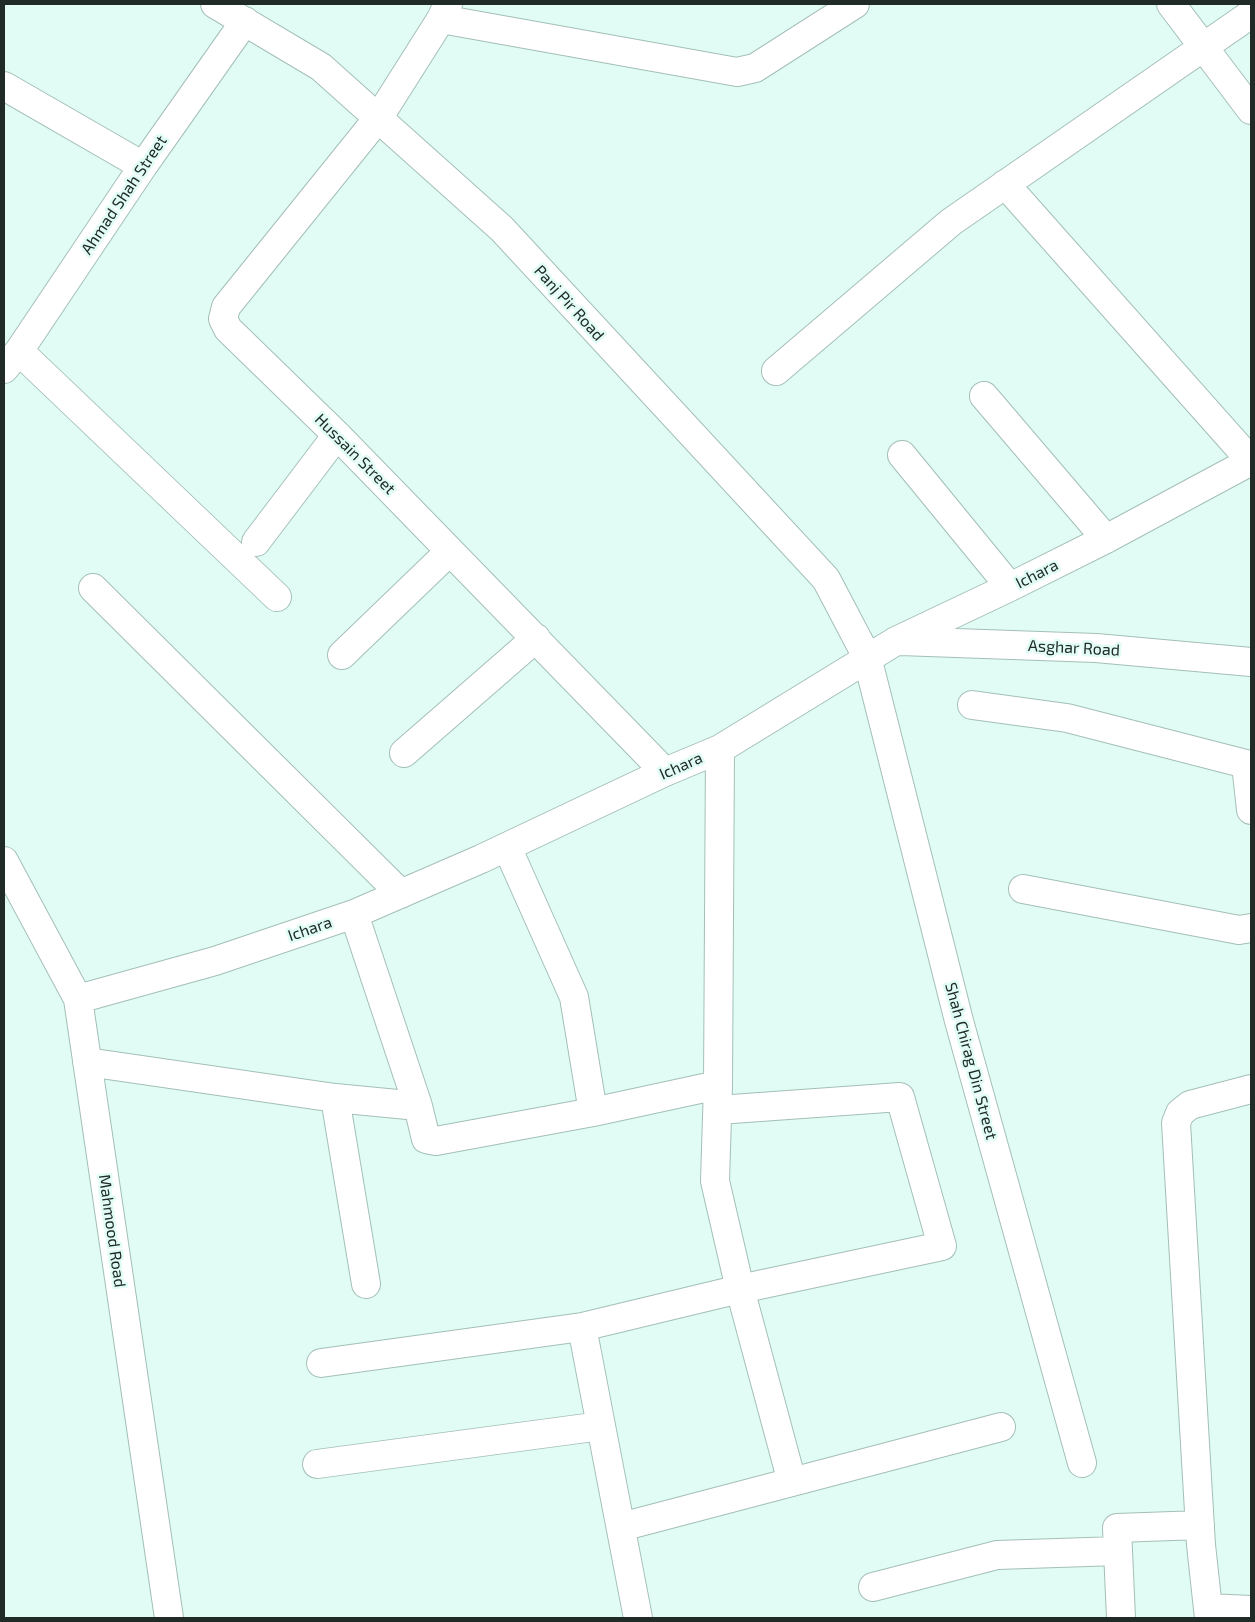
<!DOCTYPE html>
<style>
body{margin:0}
#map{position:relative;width:1255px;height:1622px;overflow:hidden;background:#e0fcf4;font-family:"Exo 2",sans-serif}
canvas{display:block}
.frame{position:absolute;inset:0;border:5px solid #202b28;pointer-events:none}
</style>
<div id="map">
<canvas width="1255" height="1622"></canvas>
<div class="frame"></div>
</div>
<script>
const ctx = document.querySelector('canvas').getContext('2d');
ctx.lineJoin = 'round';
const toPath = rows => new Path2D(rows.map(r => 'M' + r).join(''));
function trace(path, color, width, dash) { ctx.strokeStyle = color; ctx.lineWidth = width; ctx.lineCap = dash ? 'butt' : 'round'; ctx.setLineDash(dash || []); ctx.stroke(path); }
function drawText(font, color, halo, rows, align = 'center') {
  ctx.font = font + ' "Exo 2",sans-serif'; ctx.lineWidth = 5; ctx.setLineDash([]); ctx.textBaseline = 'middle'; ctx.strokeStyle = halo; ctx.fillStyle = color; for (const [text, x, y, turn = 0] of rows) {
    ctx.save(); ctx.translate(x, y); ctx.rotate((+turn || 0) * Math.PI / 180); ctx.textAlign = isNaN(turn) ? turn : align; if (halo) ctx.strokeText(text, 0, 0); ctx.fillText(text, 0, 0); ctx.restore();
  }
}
const minor = toPath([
 [215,4,321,67,502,229,826,579,867,657,959,1021,1082,1463],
 [448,4,441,19,379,117,226,307,223,319,228,329,337,435,665,772],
 [1171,4,1251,110],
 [441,19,737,72,755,68,855,4],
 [4,86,143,166],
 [1005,184,1251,461],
 [19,351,277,597],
 [4,369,19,351,143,166,245,21],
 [776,371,951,222,1251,14],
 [984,396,1106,539],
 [902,455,1010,587],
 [256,542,337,435],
 [93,588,401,894],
 [900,641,1096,648,1251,662],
 [342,655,450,551],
 [972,705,1067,718,1246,764,1251,810],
 [720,749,718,1085,715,1181,740,1289,792,1482],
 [404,753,536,638],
 [507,847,574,997,593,1112],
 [4,861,78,999,169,1618],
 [1023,889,1239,930,1251,928],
 [354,914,418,1106],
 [78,999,215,961,354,914,481,859,665,772,720,749,896,641,1010,587,1106,539,1251,461],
 [87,1062,335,1098,418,1106,426,1139,436,1141,593,1112,718,1085],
 [335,1098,366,1284],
 [582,1327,638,1618],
 [321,1363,582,1327,740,1289,942,1246,900,1097,718,1110],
 [317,1464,601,1426],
 [621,1527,1001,1427],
 [873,1587,997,1555,1118,1551],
 [1208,1608,1251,1610],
 [1121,1618,1117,1528,1200,1525],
 [1209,1618,1201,1545,1176,1123,1180,1113,1190,1105,1251,1089]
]);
const streetNames = [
 ["Ahmad Shah Street",124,195,-56],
 ["Panj Pir Road",569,303,48],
 ["Hussain Street",355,454,45],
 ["Ichara",1037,574,-27],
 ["Asghar Road",1074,648,3],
 ["Ichara",681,766,-24],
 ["Ichara",310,929,-19],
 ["Shah Chirag Din Street",971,1061,75],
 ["Mahmood Road",112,1231,82]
];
trace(minor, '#a4bfb8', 30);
trace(minor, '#fff', 28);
drawText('16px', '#202b28', '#e0fcf4', streetNames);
</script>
